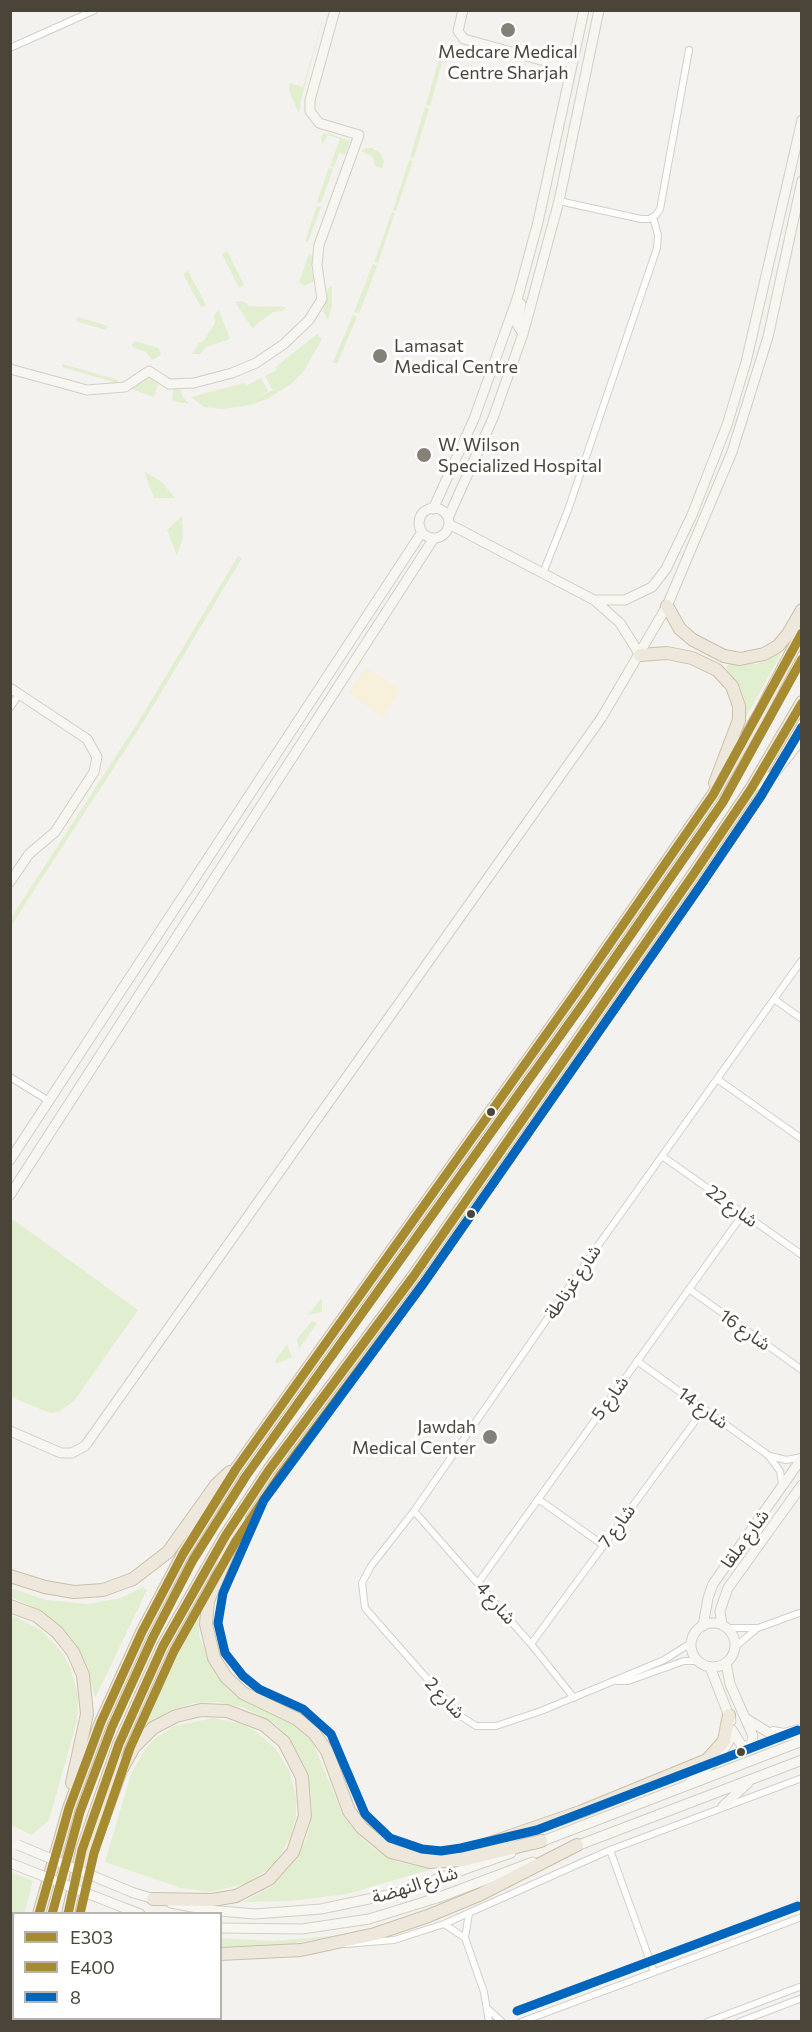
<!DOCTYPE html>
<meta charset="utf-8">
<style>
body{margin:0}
#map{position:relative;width:812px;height:2032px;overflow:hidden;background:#f4f2ee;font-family:Commissioner,sans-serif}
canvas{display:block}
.frame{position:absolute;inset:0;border:12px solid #4b4439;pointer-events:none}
.legend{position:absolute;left:12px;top:1912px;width:210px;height:108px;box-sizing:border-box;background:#fff;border:2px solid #b7b4b0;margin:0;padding:8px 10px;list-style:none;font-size:18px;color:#4b4439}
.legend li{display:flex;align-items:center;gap:12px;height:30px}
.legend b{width:30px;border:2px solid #b7b4b0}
</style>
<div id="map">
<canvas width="812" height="2032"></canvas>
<div class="frame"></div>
<ul class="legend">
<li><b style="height:8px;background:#a78b30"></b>E303</li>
<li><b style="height:8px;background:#a78b30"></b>E400</li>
<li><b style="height:8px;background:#0065bd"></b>8</li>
</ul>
</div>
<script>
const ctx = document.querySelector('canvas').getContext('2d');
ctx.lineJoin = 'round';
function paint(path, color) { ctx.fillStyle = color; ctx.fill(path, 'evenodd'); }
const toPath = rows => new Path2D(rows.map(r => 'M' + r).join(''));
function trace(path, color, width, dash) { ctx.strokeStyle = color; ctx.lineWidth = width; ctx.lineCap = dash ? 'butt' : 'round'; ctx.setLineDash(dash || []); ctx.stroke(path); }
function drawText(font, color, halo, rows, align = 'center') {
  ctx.font = font + ' Commissioner,"Noto Sans Arabic",sans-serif'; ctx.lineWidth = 6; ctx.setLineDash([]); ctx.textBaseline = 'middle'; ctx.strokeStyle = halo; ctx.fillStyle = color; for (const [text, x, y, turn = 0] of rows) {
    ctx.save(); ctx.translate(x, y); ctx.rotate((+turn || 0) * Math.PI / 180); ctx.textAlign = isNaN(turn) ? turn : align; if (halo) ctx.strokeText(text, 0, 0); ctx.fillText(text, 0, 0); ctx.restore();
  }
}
const green = toPath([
 [325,11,301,100,299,114,290,93,289,83,303,87],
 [440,55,444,56,430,106,426,105],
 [425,107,429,109,414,158,410,157],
 [325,132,326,136,328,133,350,141,345,155,339,153,334,167,330,166,340,139,328,135,322,145,321,137],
 [365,148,372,148,380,153,384,161,382,168,375,166,373,157,361,151],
 [409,160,413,161,396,211,393,210],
 [329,167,333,169,321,203,317,202],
 [317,206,321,207,308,242,305,241],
 [392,212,395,213,378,263,374,262],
 [227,251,244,285,239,288,222,254],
 [309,254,314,256,311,269,315,280,305,286,299,282],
 [373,264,377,266,359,314,354,312],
 [188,271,206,305,201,307,183,274],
 [332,286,332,306,328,320,323,311,328,288],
 [243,301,249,306,286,307,282,311,273,312,252,328,235,302],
 [219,310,230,339,206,347,200,354,192,354,199,343,203,342,215,323,214,315],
 [353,315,357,317,337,364,333,362],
 [78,317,108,326,106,330,76,321],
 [317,334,322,339,304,371,291,384,267,399,250,405,222,409,204,407,191,397,244,383,246,386,261,378,268,391,256,398,278,388,272,389,265,376,277,370,276,367],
 [135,341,159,348,161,355,152,360,146,352,131,346],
 [62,364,118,380,117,383,62,367],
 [149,377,158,384,154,397,131,389],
 [180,388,183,397,189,404,172,401,173,389],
 [144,471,162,482,175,498,154,498],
 [182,516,183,537,177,556,167,530],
 [238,556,242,558,144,721,11,926,11,918,140,719],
 [781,652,781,654,745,719,745,702,741,689,726,669,729,663,757,664],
 [14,1220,138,1310,74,1401,58,1412,50,1413,11,1397,10,1223],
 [322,1299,322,1312,308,1315,320,1300],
 [312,1321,317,1323,299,1349,297,1339],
 [287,1344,292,1357,276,1364,275,1361],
 [143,1587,147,1590,95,1698,88,1668,70,1637,40,1610,11,1597,11,1588,46,1600,88,1604,121,1598],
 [198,1607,199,1636,216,1675,239,1697,292,1723,313,1742,341,1811,360,1837,371,1847,398,1862,432,1869,347,1894,291,1901,243,1902,271,1887,296,1860,307,1837,312,1816,311,1793,305,1767,289,1739,275,1724,245,1708,217,1702,194,1703,171,1710,140,1728],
 [10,1614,41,1630,62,1652,70,1667,78,1696,77,1721,49,1820,32,1835,11,1825],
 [213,1718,242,1724,255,1731,275,1748,289,1770,296,1796,296,1816,291,1835,281,1854,267,1870,247,1883,211,1892,181,1888,105,1862,131,1774,146,1748,154,1739,175,1726],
 [11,1872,33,1881,24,1913,14,1914,11,1979],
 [341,1935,283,1945,221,1947,220,1938,274,1941]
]);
const sand = toPath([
 [366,667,401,690,383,717,348,693]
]);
const street = toPath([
 [10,48,95,10],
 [559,201,641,219,649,219,656,215,660,209,689,50],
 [543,573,568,510,657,248,658,235,653,217],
 [10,708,19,694],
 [774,999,802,1019],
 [10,1077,49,1101],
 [717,1079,802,1139],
 [662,1156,802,1255],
 [689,1289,802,1370],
 [637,1361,768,1455,780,1471,782,1484],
 [770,1456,786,1460,802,1457],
 [538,1499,603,1545],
 [414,1511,531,1644,574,1698],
 [478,1583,743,1214],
 [727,1628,758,1628,802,1612],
 [691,1643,664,1660,541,1711,496,1726,476,1726,459,1715,365,1608,362,1583,371,1566,414,1511,597,1247,802,960],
 [531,1644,704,1409],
 [735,1647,755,1630],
 [617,1681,628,1681,684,1661,697,1661],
 [773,1730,784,1732,802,1727],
 [610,1850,654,1972],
 [469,1913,465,1938,484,1992,489,2022],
 [444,1924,465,1938],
 [346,1944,394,1940,444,1924,610,1850,802,1778],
 [489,2010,502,2022],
 [521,2022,802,1917],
 [707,2022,802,1986],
 [739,2022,802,1998]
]);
const secondary = toPath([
 [463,10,458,31,464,39,552,63,573,61],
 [521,304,517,324,523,334],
 [10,369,87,390,125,387,149,371,169,384,194,383,232,373,256,363,284,344,309,320,322,299,317,265,319,245,359,135,319,123,310,111,310,100,335,10],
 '419 523a15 15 0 1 1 30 0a15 15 0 1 1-30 0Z',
 [433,509,474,419,518,296,538,222,584,10],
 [448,518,493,418,523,334,559,201,599,10],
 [449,524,594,600,620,623,640,655],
 [594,600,625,600,652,587,666,569,692,515,727,425,746,362,802,120],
 [10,688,87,739,97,757,94,772,55,832,29,854,10,882],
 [751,789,774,774,802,739],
 [10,1160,422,532],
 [10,1195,434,538],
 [10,1431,61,1453,72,1453,85,1446,602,717,667,606,732,452,768,337,802,181],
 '691 1645a22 22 0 1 1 44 0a22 22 0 1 1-44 0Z',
 [722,1625,720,1611,728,1588,802,1485],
 [703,1626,708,1598,713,1584,802,1458],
 [726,1663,730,1684,745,1718,771,1734,784,1737,802,1732],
 [710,1667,731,1721],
 [732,1730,742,1746,751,1746,753,1736,746,1720],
 [690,1782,718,1759,731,1738],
 [723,1806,748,1783],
 [535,1844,802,1741],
 [571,1848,802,1760],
 [134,1893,158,1900],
 [171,1903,208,1910,255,1914,321,1909,397,1893,511,1853],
 [127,1909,140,1914],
 [220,1928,302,1929,369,1919,440,1897,533,1862]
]);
const highway = toPath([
 [667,606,680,629,693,640,724,656,740,659,764,654,778,646,788,634,802,610],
 [640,655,667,653,692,658,717,670,732,686,739,706,739,720,715,783],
 [241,1522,208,1601,206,1624,214,1658,226,1677,243,1693,297,1719,314,1733,327,1751,349,1811,362,1828,391,1852,430,1862,463,1860,541,1841],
 [10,1576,45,1587,74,1592,103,1590,133,1579,168,1552,216,1485,230,1472],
 [10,1606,37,1616,57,1632,73,1652,83,1675,87,1714,72,1783],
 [395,1845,430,1854,467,1851,580,1812,707,1760,724,1741,729,1715],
 [80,1882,121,1770,134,1747,153,1728,176,1716,201,1710,227,1711,264,1725,284,1742,302,1777,305,1816,293,1852,269,1879,236,1896,212,1900,153,1899],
 [39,1914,69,1808,101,1722,142,1632,183,1554,236,1469,575,994,713,795,759,715,802,632],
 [68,1914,82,1850,119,1744,163,1646,226,1535,269,1470,413,1277,693,875,751,789,802,702],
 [220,1954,301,1950,375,1934,428,1916,479,1895,577,1845],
 [21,2022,21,2018],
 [50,2022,50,2018],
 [64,2022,65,2018]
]);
const secondaryBridge = toPath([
 [18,1845,134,1893],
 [10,1863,127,1909]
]);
const bus1 = toPath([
 [39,1914,69,1808,101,1722,142,1632,183,1554,236,1469,575,994,713,795,802,633],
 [68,1914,82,1850,119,1744,163,1646,226,1535,269,1470,413,1277,693,875,751,789,802,703]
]);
const bus2 = toPath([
 [52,1914,80,1812,112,1727,153,1637,193,1560,246,1476,585,1001,723,802,802,659],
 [80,1914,94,1853,130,1748,174,1651,236,1541,279,1477,423,1284,703,882,761,796,802,727]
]);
const bus3 = toPath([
 [798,1730,537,1830,461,1848,441,1851,422,1849,390,1838,365,1814,331,1734,303,1709,259,1689,243,1676,225,1653,218,1623,223,1593,264,1500,423,1284,703,882,761,796,802,727],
 [517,2011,798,1906]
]);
const markers = [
 [508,30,8,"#868178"],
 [380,356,8,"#868178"],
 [424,455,8,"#868178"],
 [491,1112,5,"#4b4439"],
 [471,1214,5,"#4b4439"],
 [490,1437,8,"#868178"],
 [741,1752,5,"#4b4439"]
];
const poiNames = [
 ["Medcare Medical",508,52,"center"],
 ["Centre Sharjah",508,73,"center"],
 ["Lamasat",394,346],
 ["Medical Centre",394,367],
 ["W. Wilson",438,445],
 ["Specialized Hospital",438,466],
 ["Jawdah",476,1427,"right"],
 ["Medical Center",476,1448,"right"]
];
const streetNames = [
 ["شارع 22",732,1206,36],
 ["شارع غرناطة",573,1282,-56],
 ["شارع 16",745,1330,35],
 ["شارع 5",610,1398,-54],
 ["شارع 14",703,1408,36],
 ["شارع 7",617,1526,-54],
 ["شارع ملقا",745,1539,-54],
 ["شارع 4",496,1603,49],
 ["شارع 2",445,1698,47],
 ["شارع النهضة",415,1885,-17]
];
paint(green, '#e1eecf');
paint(sand, '#f7f0da');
trace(street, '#d2d0cb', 8);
trace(secondary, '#d3cfc5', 11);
trace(highway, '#ccbfa9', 14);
trace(street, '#fdfdfc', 6);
trace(secondary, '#f7f6f1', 9);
trace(highway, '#ede8db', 12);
trace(secondaryBridge, '#d3cfc5', 11, []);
trace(secondaryBridge, '#f7f6f1', 9);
trace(bus1, '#a78b30', 9);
trace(bus2, '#a78b30', 9);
trace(bus3, '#0065bd', 9);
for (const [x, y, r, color] of markers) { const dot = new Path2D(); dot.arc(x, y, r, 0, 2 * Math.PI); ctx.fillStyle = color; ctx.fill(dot); trace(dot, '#fff', 2); }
drawText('18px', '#4b4439', '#fff', poiNames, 'left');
drawText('18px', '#4b4439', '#fff', streetNames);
</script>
